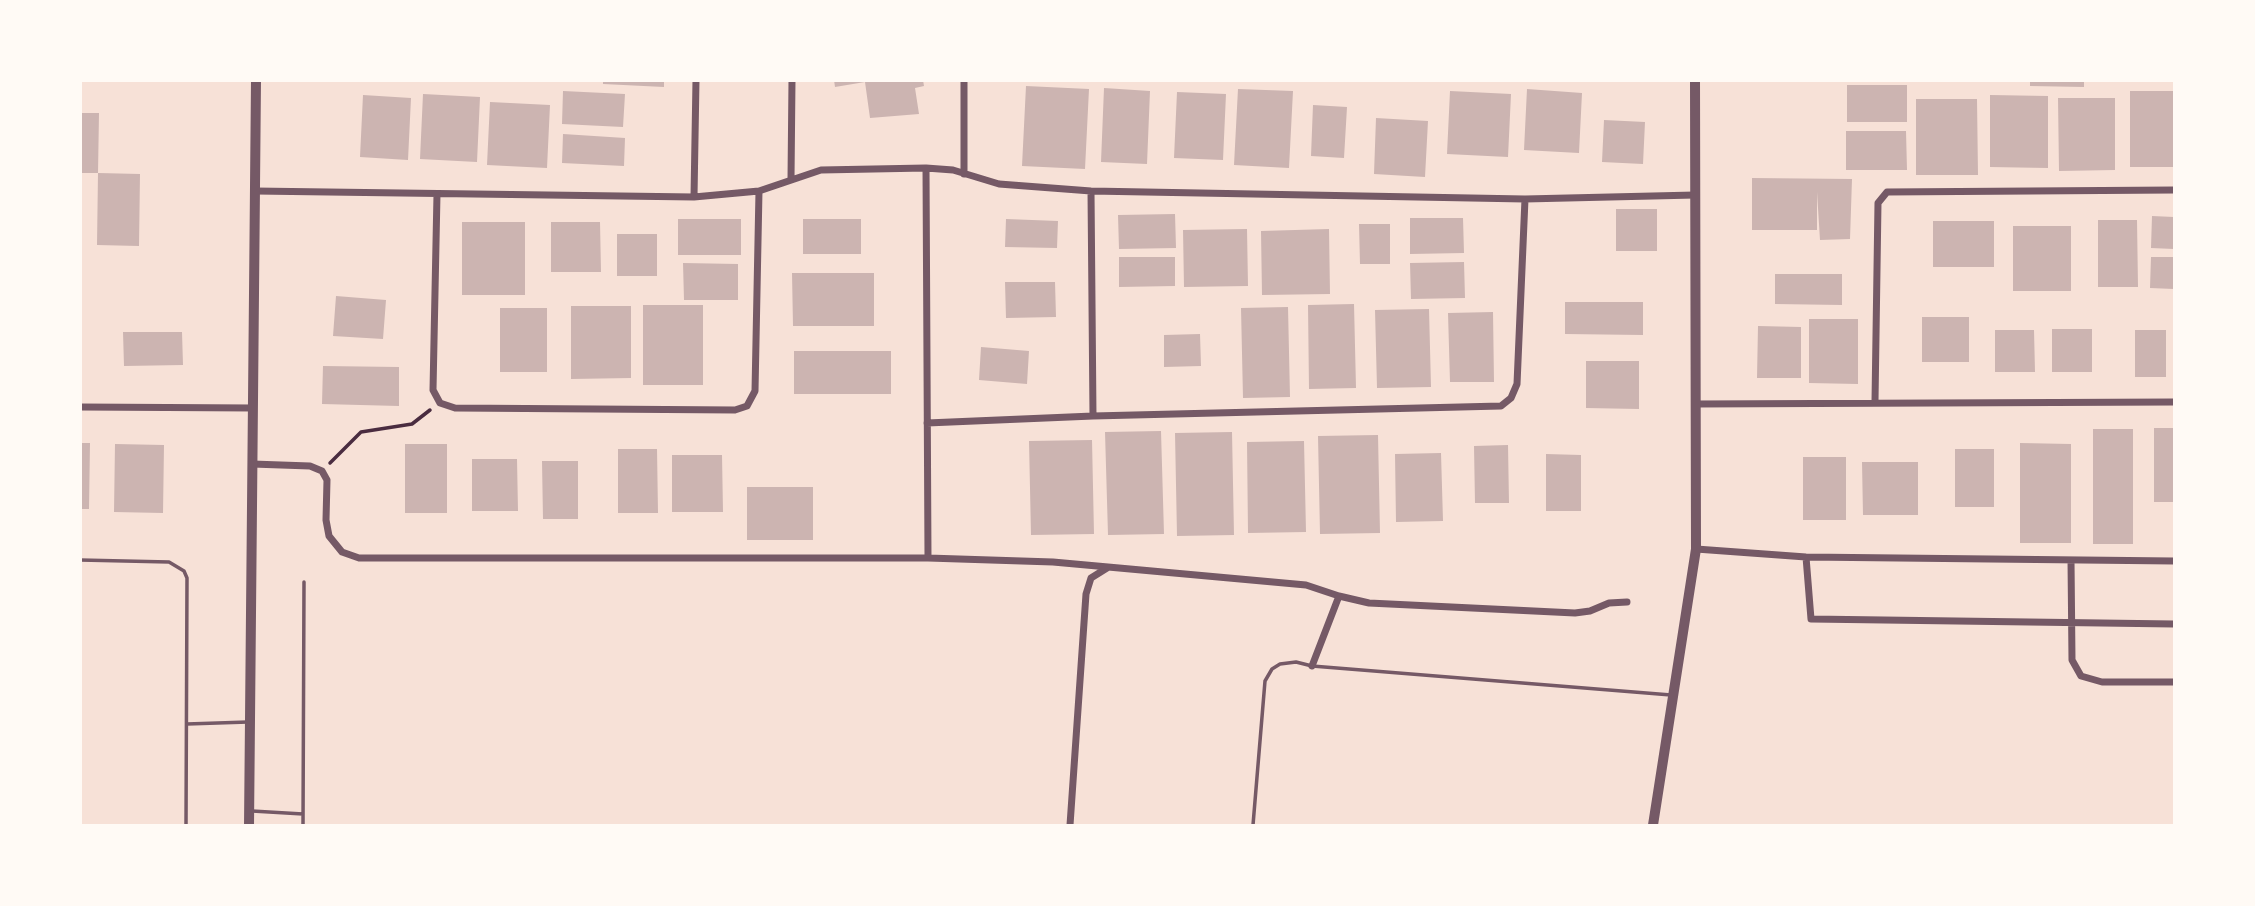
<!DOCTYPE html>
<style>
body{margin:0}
#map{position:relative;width:2255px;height:906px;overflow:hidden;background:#f7e1d7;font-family:"Work Sans",sans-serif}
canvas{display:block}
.frame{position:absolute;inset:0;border:82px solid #fffaf5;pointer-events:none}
</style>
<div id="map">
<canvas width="2255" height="906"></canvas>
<div class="frame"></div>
</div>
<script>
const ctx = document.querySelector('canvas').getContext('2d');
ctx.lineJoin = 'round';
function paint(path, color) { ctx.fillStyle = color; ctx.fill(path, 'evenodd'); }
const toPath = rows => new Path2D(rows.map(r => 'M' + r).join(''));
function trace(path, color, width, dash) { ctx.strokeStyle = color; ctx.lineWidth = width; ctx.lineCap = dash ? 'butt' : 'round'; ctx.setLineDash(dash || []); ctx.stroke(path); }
const building = toPath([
 [603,80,664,80,664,87,603,84],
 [834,80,923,80,924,86,915,88,919,114,870,118,865,82,835,87],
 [2030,80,2084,80,2084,87,2030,86],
 [1847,85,1907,85,1907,122,1847,122],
 [1026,86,1089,89,1085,169,1022,166],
 [1104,88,1150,91,1147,164,1101,162],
 [1238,89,1293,91,1289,168,1234,165],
 [1527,89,1582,93,1579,153,1524,150],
 [563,91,625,94,623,127,562,124],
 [1450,91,1511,94,1508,157,1447,154],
 [2130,91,2174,91,2174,167,2130,167],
 [1177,92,1226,94,1223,160,1174,158],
 [423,94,480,97,477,162,420,159],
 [363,95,411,98,408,160,360,157],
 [1990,95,2048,96,2048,168,1990,167],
 [2058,98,2115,98,2115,170,2059,171],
 [1916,99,1977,99,1978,175,1916,175],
 [490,102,550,105,547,168,487,165],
 [1313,105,1347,107,1344,158,1311,156],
 [80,113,99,113,98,173,80,173],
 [1376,118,1428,121,1425,177,1374,174],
 [1604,120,1645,122,1643,164,1602,162],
 [1846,131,1906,131,1907,170,1846,170],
 [563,134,625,138,624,166,562,163],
 [98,173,140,174,139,246,97,245],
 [1752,178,1852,179,1850,239,1820,240,1817,192,1817,230,1752,230],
 [1616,209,1657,209,1657,251,1616,251],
 [1175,214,1176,248,1119,249,1118,215],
 [2152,216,2174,217,2174,249,2151,248],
 [1410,218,1463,218,1464,253,1410,254],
 [678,219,741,219,741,255,678,255],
 [803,219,861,219,861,254,803,254],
 [1006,219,1058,221,1057,248,1005,247],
 [2098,220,2137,220,2138,287,2098,287],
 [1933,221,1994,221,1994,267,1933,267],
 [462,222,525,222,525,295,462,295],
 [551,222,600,222,601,272,551,272],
 [1359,224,1390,224,1390,264,1360,264],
 [2013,226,2071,226,2071,291,2013,291],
 [1247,229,1248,286,1184,287,1183,230],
 [1329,229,1330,294,1262,295,1261,231],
 [617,234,657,234,657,276,617,276],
 [1119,257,1175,257,1175,286,1119,287],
 [2151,257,2174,257,2174,289,2150,288],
 [1464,262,1465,298,1411,299,1410,263],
 [683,263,738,264,738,300,684,300],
 [792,273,874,273,874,326,793,326],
 [1775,274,1842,274,1842,305,1775,304],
 [1005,282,1055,282,1056,317,1006,318],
 [336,296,386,300,383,339,333,336],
 [1565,302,1643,302,1643,335,1565,334],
 [1354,304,1356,388,1309,389,1308,305],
 [643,305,703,305,703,385,643,385],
 [571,306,631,306,631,378,571,379],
 [1288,307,1290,397,1243,398,1241,308],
 [500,308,547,308,547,372,500,372],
 [1429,309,1431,387,1377,388,1375,310],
 [1493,312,1494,382,1450,382,1448,313],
 [1922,317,1969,317,1969,362,1922,362],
 [1809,319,1858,319,1858,384,1809,383],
 [1758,326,1801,327,1801,378,1757,378],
 [2052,329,2092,329,2092,372,2052,372],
 [1995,330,2034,330,2035,372,1995,372],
 [2135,330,2166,330,2166,377,2135,377],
 [123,332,182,332,183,365,124,366],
 [1200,334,1201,366,1164,367,1164,335],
 [981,347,1029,351,1027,384,979,380],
 [794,351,891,351,891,394,794,394],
 [1586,361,1639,361,1639,409,1586,408],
 [323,366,399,367,399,406,322,404],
 [2154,428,2174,428,2174,502,2154,502],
 [2093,429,2133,429,2133,544,2093,544],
 [1161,431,1164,534,1108,535,1105,432],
 [1232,432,1234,535,1177,536,1175,433],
 [1378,435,1380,533,1320,534,1318,436],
 [1092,440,1094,534,1031,535,1029,441],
 [1304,441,1306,532,1248,533,1247,442],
 [80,443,90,443,89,509,80,509],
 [2020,443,2071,444,2071,543,2020,543],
 [115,444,164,445,163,513,114,512],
 [405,444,447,444,447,513,405,513],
 [1508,445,1509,503,1475,503,1474,446],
 [618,449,657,449,658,513,618,513],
 [1955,449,1994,449,1994,507,1955,507],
 [1441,453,1443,521,1396,522,1395,454],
 [1546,454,1581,455,1581,511,1546,511],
 [672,455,722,455,723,512,672,512],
 [1803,457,1846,457,1846,520,1803,520],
 [472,459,517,459,518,511,472,511],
 [542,461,578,461,578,519,543,519],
 [1862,462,1918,462,1918,515,1863,515],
 [747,487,813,487,813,540,747,540]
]);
const path = toPath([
 [330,463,361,432,412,424,430,410]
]);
const service = toPath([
 [80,560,169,562,184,571,187,578,186,825],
 [187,724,248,722],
 [252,811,303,814],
 [303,825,304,582],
 [1253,825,1265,681,1272,669,1280,664,1296,662,1312,666,1671,695]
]);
const minor = toPath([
 [926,168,928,558],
 [964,174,964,80],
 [791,179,792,80],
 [255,191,694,197,759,191,821,170,926,168,953,170,999,184,1091,191,1525,199,1695,195],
 [1091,191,1093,416],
 [437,194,433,390,440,403,455,408,735,410,747,406,755,391,759,191],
 [694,197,696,80],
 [1875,401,1878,203,1887,192,2174,190],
 [1696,404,2174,402],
 [80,407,253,408],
 [927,423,1093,416,1501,406,1511,398,1517,384,1525,199],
 [252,464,310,466,322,471,327,480,326,520,329,536,342,552,359,558,928,558,1053,562,1306,585,1339,596,1369,603,1575,613,1590,611,1609,603,1627,602],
 [1696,549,1806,557,2174,561],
 [1806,557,1811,619,2174,624],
 [2071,560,2072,660,2081,676,2102,682,2174,682],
 [1312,666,1339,596],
 [1070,825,1086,594,1091,578,1107,568]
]);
const tertiary = toPath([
 [249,825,256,80],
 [1653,825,1696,549,1695,80]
]);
paint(building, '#ccb4b1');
trace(path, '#4a2c40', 3.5);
trace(service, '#755966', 3.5);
trace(minor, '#755966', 7);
trace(tertiary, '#755966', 10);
</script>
